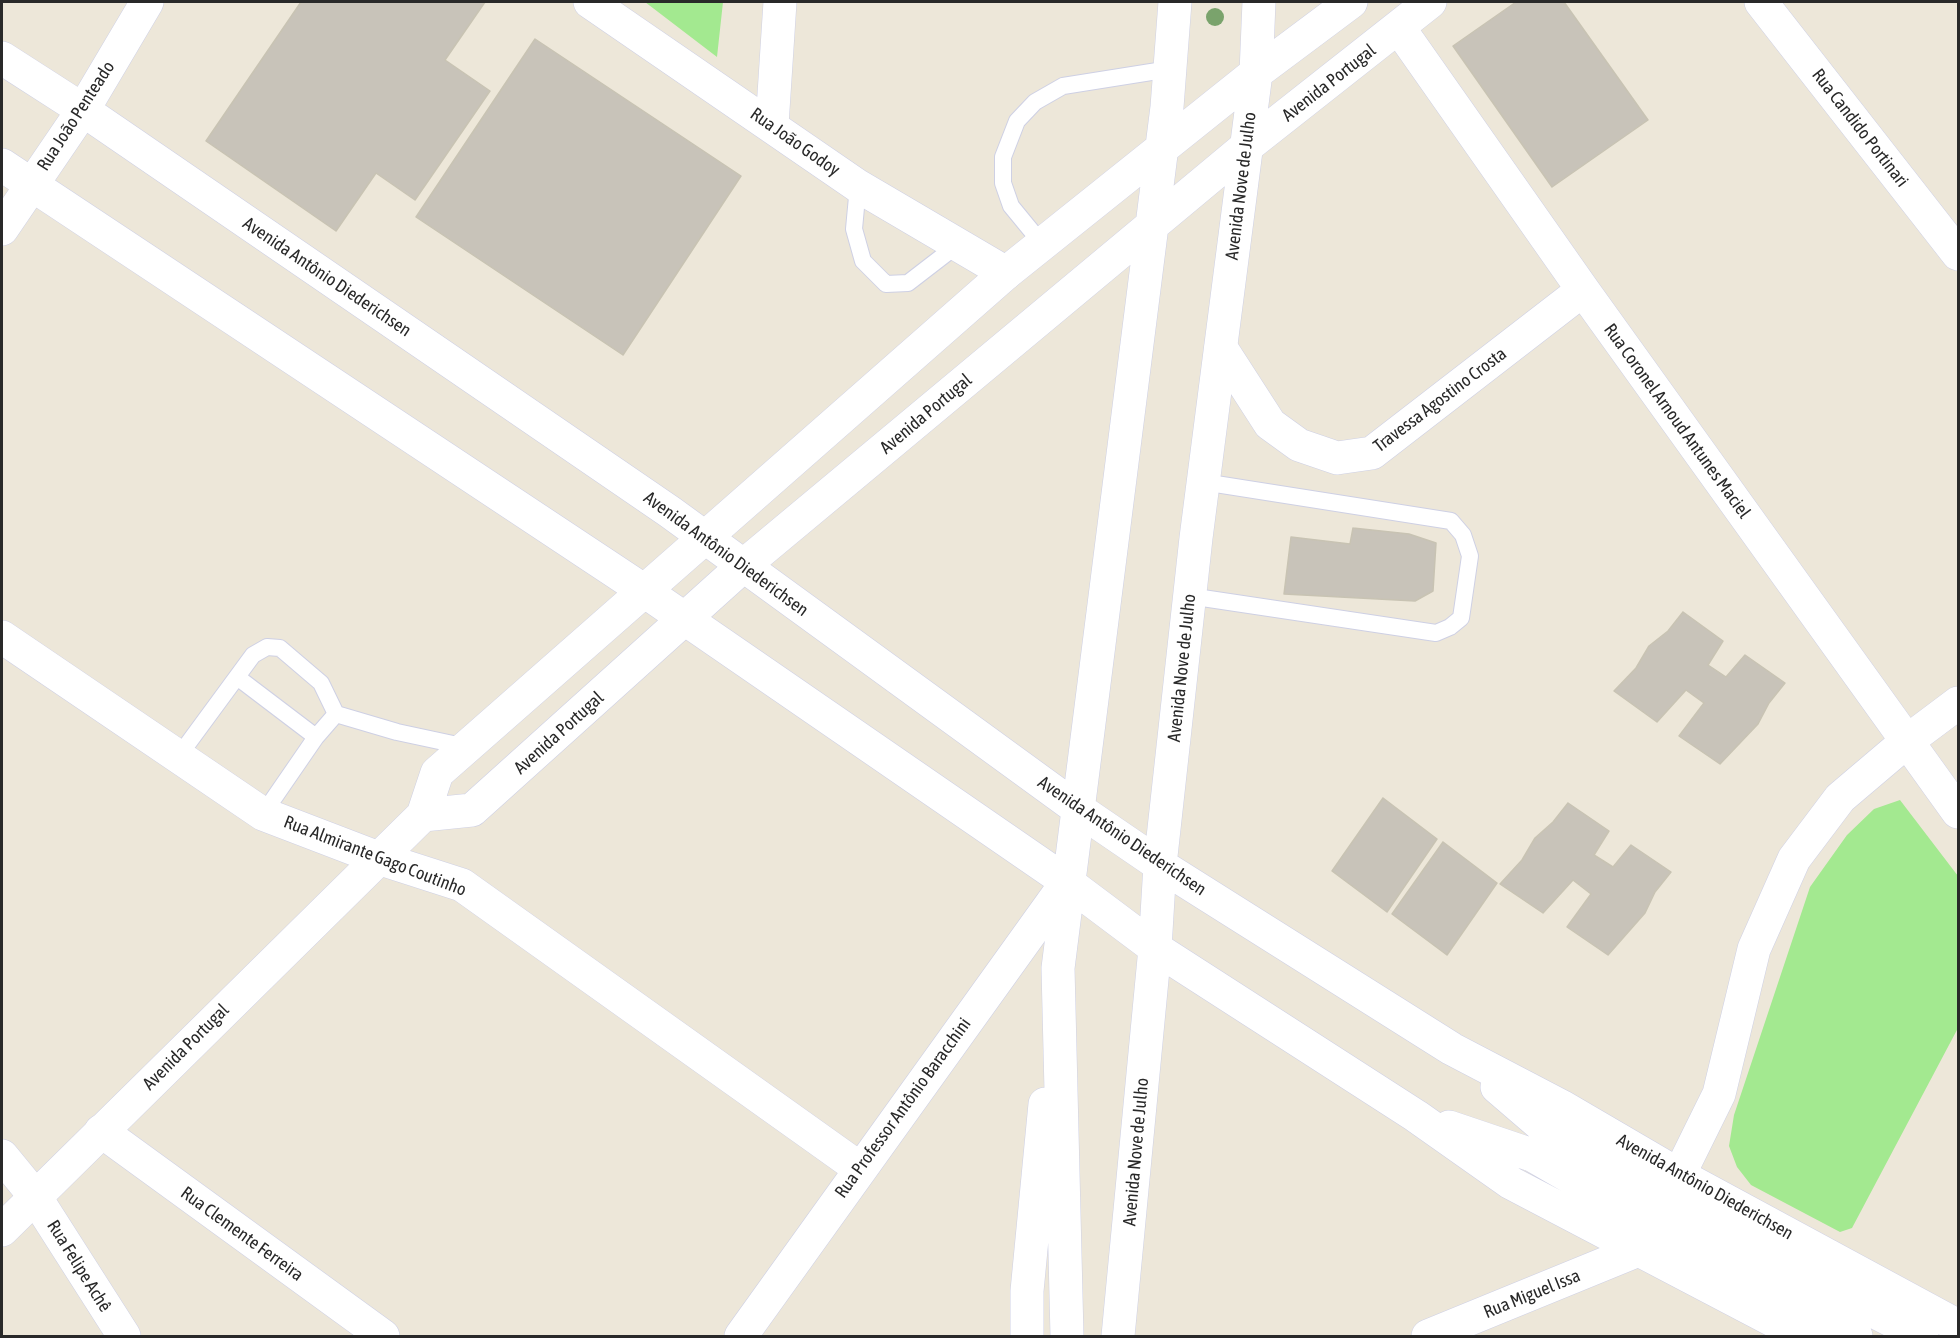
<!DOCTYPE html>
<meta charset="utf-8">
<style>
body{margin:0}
#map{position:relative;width:1960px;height:1338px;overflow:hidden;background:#ede7d9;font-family:"Asap Condensed",sans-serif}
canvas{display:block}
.frame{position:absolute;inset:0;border:3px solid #292929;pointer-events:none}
</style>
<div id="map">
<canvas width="1960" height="1338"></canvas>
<div class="frame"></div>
</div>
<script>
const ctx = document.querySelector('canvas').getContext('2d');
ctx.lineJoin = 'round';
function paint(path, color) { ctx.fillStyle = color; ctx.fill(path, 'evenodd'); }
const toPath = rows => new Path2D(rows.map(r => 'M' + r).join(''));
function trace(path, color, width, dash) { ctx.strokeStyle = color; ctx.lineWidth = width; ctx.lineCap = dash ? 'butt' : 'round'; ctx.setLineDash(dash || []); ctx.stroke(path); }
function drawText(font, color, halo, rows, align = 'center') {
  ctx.font = font + ' "Asap Condensed",sans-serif'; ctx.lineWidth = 5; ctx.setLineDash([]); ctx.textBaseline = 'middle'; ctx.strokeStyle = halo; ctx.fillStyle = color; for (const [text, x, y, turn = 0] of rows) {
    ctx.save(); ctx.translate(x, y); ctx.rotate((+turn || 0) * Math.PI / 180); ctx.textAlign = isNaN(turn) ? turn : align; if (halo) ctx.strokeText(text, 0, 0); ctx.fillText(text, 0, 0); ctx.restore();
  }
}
const green = toPath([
 [645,2,723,2,717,57],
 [1900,800,1958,876,1958,1028,1852,1228,1840,1232,1751,1185,1737,1167,1729,1146,1734,1115,1810,887,1847,835,1874,809]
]);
const building = toPath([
 [301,2,485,2,445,60,490,91,415,200,376,173,336,231,206,141,301,2],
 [1516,2,1564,2,1648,120,1552,187,1453,46,1516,2],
 [535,39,741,176,623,355,416,217,535,39],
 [1353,528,1409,534,1436,543,1433,591,1415,601,1284,594,1291,537,1350,544,1353,528],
 [1683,612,1723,641,1708,665,1726,677,1745,655,1785,683,1769,703,1758,724,1720,764,1679,736,1704,703,1686,690,1657,722,1614,691,1636,668,1649,646,1668,631,1683,612],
 [1383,798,1437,839,1387,912,1332,871,1383,798],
 [1568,803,1609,831,1594,855,1613,867,1631,845,1671,872,1655,892,1645,913,1608,955,1567,927,1591,894,1573,880,1543,913,1500,884,1522,860,1535,838,1553,822,1568,803],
 [1443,842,1497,883,1447,955,1392,914,1443,842]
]);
const lane = toPath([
 [858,186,854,229,863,261,886,284,908,283,956,246],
 [1043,245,1011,206,1003,183,1003,157,1017,121,1035,102,1063,86,1170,69],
 [1189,596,1436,633,1450,627,1461,618,1470,556,1463,535,1451,521,1203,482],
 [237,677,316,737],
 [336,714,397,732,467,747],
 [178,757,253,655,267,647,280,648,321,683,336,714,316,737,263,814]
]);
const street = toPath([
 [590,2,858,186,1006,273],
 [1761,2,1958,254],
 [1399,28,1583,290,1958,812],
 [772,125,780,2],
 [2,229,83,110,147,2],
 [1221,348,1270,424,1299,445,1337,458,1372,453,1583,290],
 [2,637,263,814,378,858,462,885,859,1168],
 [101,1131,383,1336],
 [2,1156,34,1195,124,1336],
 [1679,1175,1719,1094,1754,949,1794,859,1840,798,1906,742,1958,703],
 [741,1336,1067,882],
 [1428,1336,1636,1251]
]);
const secondary = toPath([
 [2,58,83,110,670,512,1078,809,1160,865,1452,1049,1561,1106,1679,1175,1958,1326],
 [2,165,643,590,1067,882,1155,948,1416,1116,1511,1183,1803,1336],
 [423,815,472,810,743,566,1246,147,1430,2],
 [1497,1087,1547,1130,1787,1267,1922,1336],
 [1449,1127,1532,1155,1777,1296,1856,1336],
 [2,1230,423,815,437,773,1006,273,1256,73,1351,2],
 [1027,1336,1027,1291,1045,1104],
 [1067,1336,1058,968,1167,107,1175,2],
 [1118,1336,1155,948,1160,865,1196,538,1256,73,1259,2]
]);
const trees = [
 [1215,17]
];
const streetNames = [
 ["Avenida Portugal",1329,83,-38],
 ["Rua João Penteado",76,116,-57],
 ["Rua Candido Portinari",1860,128,52],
 ["Rua João Godoy",795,142,35],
 ["Avenida Nove de Julho",1241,186,-83],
 ["Avenida Antônio Diederichsen",327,277,34],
 ["Travessa Agostino Crosta",1440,400,-37],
 ["Avenida Portugal",926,414,-40],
 ["Rua Coronel Arnoud Antunes Maciel",1677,421,54],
 ["Avenida Antônio Diederichsen",726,554,36],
 ["Avenida Nove de Julho",1182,668,-84],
 ["Avenida Portugal",559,733,-42],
 ["Avenida Antônio Diederichsen",1122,836,34],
 ["Rua Almirante Gago Coutinho",375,856,21],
 ["Avenida Portugal",186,1047,-45],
 ["Rua Professor Antônio Baracchini",903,1108,-54],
 ["Avenida Nove de Julho",1136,1152,-85],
 ["Avenida Antônio Diederichsen",1705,1187,29],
 ["Rua Clemente Ferreira",242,1234,36],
 ["Rua Felipe Achê",79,1266,58],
 ["Rua Miguel Issa",1532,1294,-22]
];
paint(green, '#a3e990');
paint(building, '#c8c3b9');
trace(building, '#c8c3b3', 1.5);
trace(lane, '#ced0e4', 18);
trace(street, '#ced0e4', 34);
trace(secondary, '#ced0e4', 34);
trace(lane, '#fff', 16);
trace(street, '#fff', 33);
trace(secondary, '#fff', 33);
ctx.fillStyle = '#7aa36c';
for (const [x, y] of trees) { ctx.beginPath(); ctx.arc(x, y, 9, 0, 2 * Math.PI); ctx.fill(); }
drawText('18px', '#292929', '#fff', streetNames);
</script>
